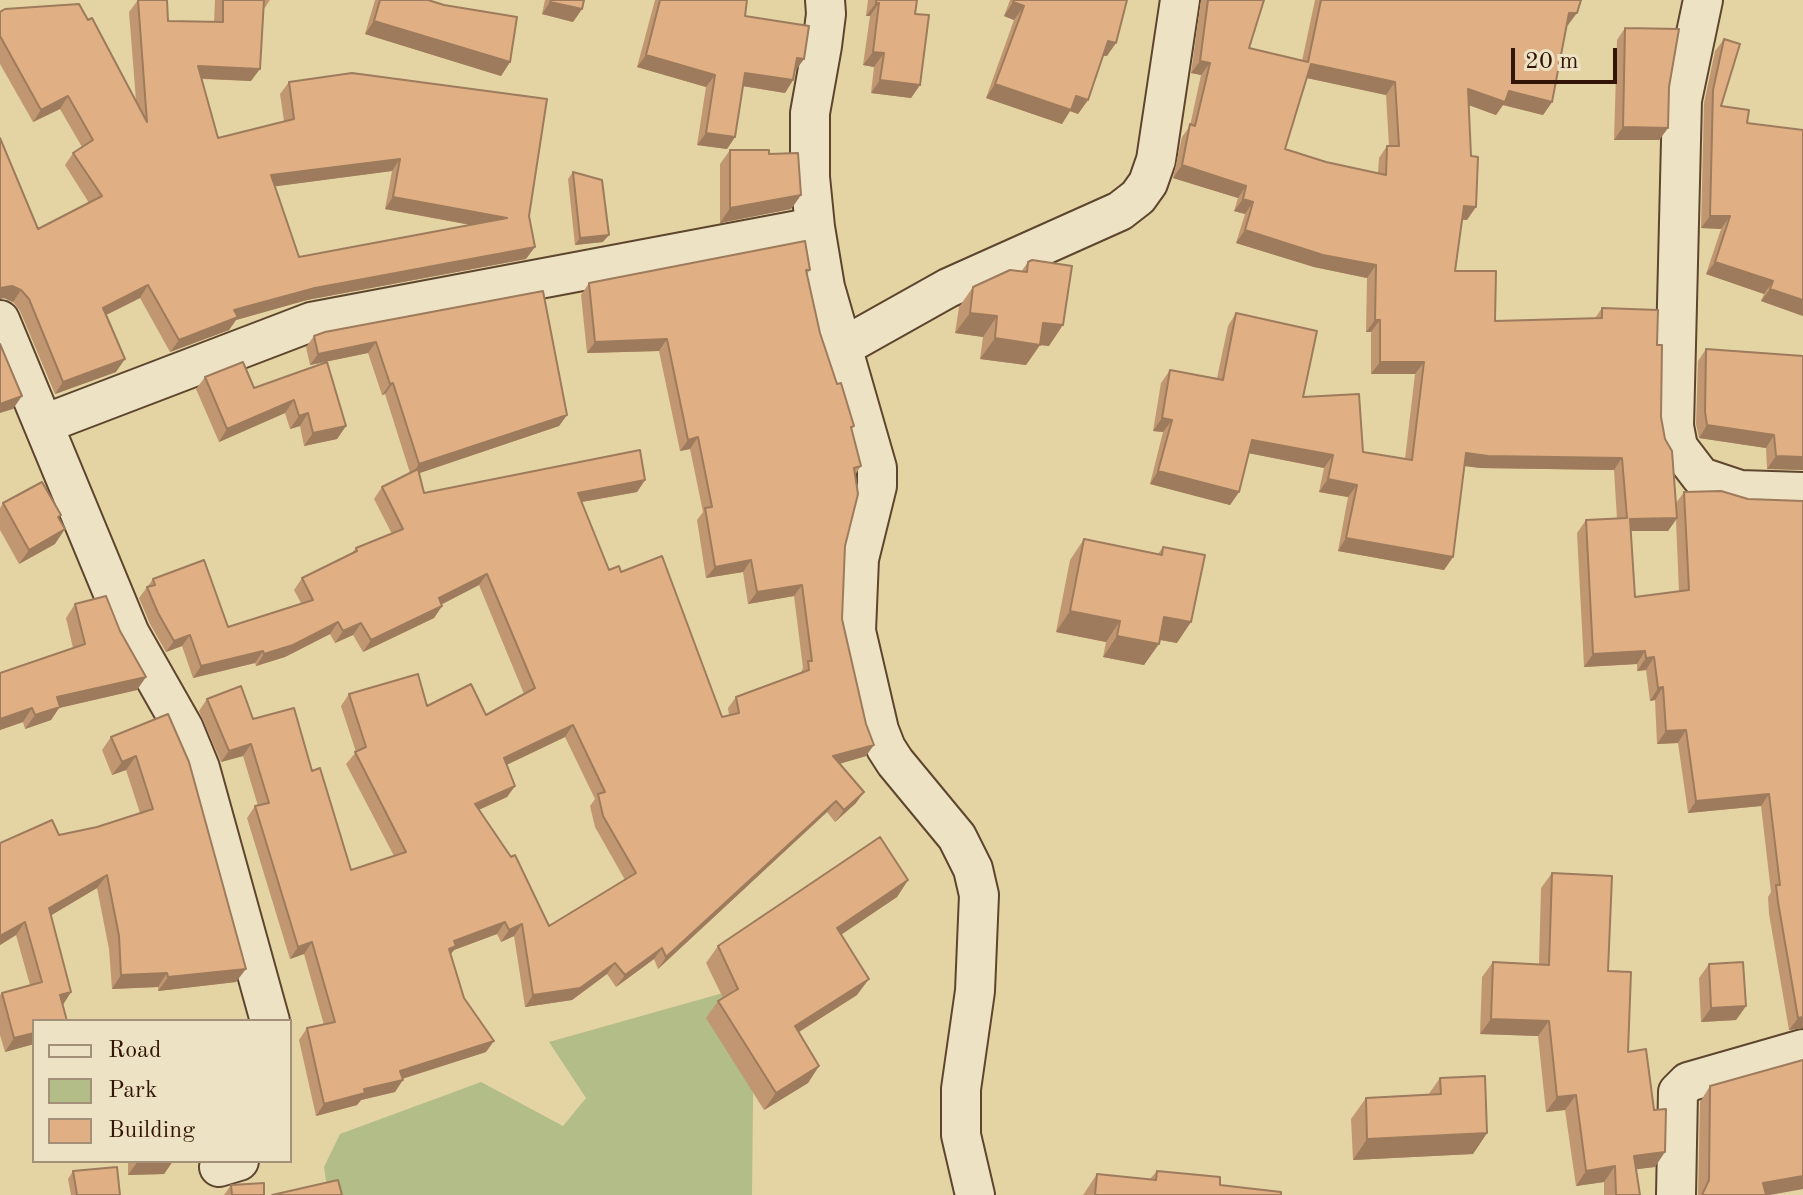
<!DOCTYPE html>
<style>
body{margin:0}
#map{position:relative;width:1803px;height:1195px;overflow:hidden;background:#e4d4a4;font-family:"Old Standard TT",serif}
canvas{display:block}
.legend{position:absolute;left:32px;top:1019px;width:260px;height:144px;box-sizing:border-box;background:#ede3c4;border:2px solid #a29178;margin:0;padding:10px 14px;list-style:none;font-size:24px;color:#321506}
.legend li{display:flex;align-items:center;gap:16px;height:40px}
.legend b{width:40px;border:2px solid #a29178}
.scale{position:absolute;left:1511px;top:48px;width:106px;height:36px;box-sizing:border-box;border:4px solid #321506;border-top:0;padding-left:10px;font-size:24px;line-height:28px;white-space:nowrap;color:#321506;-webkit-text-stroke:6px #ede3c4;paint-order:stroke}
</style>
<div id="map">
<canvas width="1803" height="1195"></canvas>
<ul class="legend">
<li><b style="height:10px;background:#ede3c4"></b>Road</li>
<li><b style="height:22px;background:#b2bd87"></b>Park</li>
<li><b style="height:22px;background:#e0b084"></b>Building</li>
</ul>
<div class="scale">20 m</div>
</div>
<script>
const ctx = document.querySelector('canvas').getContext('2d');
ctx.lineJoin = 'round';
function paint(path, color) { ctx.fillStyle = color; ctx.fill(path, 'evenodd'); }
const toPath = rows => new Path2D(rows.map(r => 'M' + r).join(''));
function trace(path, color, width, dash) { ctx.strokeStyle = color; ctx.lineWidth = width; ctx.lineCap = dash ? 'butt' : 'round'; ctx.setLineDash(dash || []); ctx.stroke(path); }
const green = toPath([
 [723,993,754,1014,752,1195,328,1195,324,1167,340,1134,481,1082,563,1126,586,1098,549,1042]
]);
const minor = toPath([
 [825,0,826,14,822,46,810,113,810,177,815,227,825,287,877,468,877,486,859,559,856,631,879,730,886,748,895,762,957,837,973,869,979,895,975,991,961,1089,961,1135,975,1195],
 [1703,0,1682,100,1674,426,1678,447,1701,477,1740,490,1803,492],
 [0,320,130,634,184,729,200,768,270,1021],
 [841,348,948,288,1120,211,1138,197,1148,183,1156,160,1180,0],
 [44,424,311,322,815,227],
 [219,1167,239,1161],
 [1676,1195,1678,1092,1688,1082,1803,1049]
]);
const wall = toPath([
 [138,0,168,21,214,22,215,0,270,0,264,9,251,81,202,79,218,138,284,121,280,94,289,82,529,216,526,259,307,300,236,320,229,330,170,352,140,298,106,315,116,372,55,394,20,311,13,302,4,298,0,299,0,138,38,229,89,203,65,165,73,153,82,147,60,109,33,122,0,64,0,12,88,20,136,101,129,12],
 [392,171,385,209,470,225,299,257,275,186],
 [375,0,428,0,510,62,501,76,365,34],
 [545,0,584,0,582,9,573,22,542,14],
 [655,0,747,0,745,16,804,59,795,71,793,80,785,93,743,86,735,137,727,149,697,145,706,87,637,67],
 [868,0,917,0,915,14,920,85,911,98,871,93,874,67,863,65,870,16,866,16],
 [1010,0,1127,0,1107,56,1103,56,1088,100,1078,114,1070,111,1062,124,986,98,1014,20,1004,16],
 [1201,0,1264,0,1249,48,1302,61,1315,0,1581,0,1568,25,1567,25,1552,102,1543,115,1503,105,1496,115,1469,105,1467,220,1462,219,1455,271,1495,321,1595,318,1602,308,1657,345,1661,417,1676,503,1684,492,1748,499,1803,501,1803,1028,1789,1030,1769,914,1768,897,1771,892,1761,806,1688,813,1678,743,1657,744,1655,700,1650,701,1646,670,1637,671,1637,664,1584,667,1577,533,1586,520,1617,519,1614,470,1480,468,1464,466,1453,557,1444,570,1338,551,1348,497,1319,492,1324,468,1248,453,1239,492,1230,505,1150,484,1163,432,1153,431,1161,383,1170,370,1217,378,1228,326,1236,313,1303,397,1363,452,1405,459,1415,374,1371,374,1371,332,1366,332,1367,278,1314,267,1236,243,1245,214,1234,211,1238,198,1173,178,1182,137,1190,126,1201,75,1191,73],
 [1307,78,1386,95,1389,146,1387,146,1379,158,1378,173,1326,162,1285,149],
 [1676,520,1679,592,1635,597,1631,531,1668,531],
 [1625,28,1669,87,1668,128,1659,140,1614,140,1617,40],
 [1724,39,1721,106,1747,123,1803,316,1761,301,1764,294,1706,274,1721,229,1701,228,1704,103,1715,51],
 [730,150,769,154,801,195,791,209,720,223,720,164],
 [573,172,603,242,575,245,568,179],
 [1028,262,1049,346,1040,345,1026,365,980,359,983,337,955,333,959,307,973,287,1021,272],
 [810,270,807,274,820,333,837,384,854,426,851,430,861,466,855,475,845,546,842,619,866,756,839,764,856,803,835,822,827,812,658,969,654,959,616,987,607,974,572,1000,525,1007,514,936,501,942,497,934,454,950,450,955,464,998,486,1052,402,1079,395,1092,361,1100,357,1105,316,1116,299,1040,307,1028,324,1025,304,954,290,959,247,818,255,806,258,806,243,756,221,762,199,711,207,699,253,719,312,771,351,870,394,856,346,764,356,752,341,706,349,694,486,715,524,694,479,585,441,604,442,606,434,618,363,652,353,635,335,643,330,634,285,657,256,666,255,663,193,678,182,646,166,652,150,624,139,598,153,579,228,627,301,603,294,590,302,578,352,553,356,548,392,534,374,499,382,487,410,473,385,394,382,395,368,353,310,365,306,347,314,336,543,291,567,415,559,426,419,473,424,493,645,480,637,492,582,502,609,570,621,572,722,717,729,715,728,708,736,697,800,674,803,668,794,596,748,604,743,572,706,578,697,520,703,512,690,449,680,451,659,351,587,353,581,295,589,283],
 [565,737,595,799,590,806,595,827,625,880,549,926,479,810,507,797,515,786,506,765],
 [1706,349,1803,356,1803,470,1767,469,1766,448,1699,438,1696,424,1698,361],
 [327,362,346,426,337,439,304,446,300,426,290,429,285,413,219,442,196,389,205,377,254,388],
 [3,503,58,518,55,544,19,564,0,530,0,508],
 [1084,539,1158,554,1163,547,1177,643,1160,640,1144,665,1103,657,1106,642,1056,632,1070,560],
 [75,604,137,690,59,708,51,720,25,729,23,722,0,730,0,673,73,648,66,618],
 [168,714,236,982,158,991,158,987,112,989,109,949,97,888,51,915,71,992,63,1005,34,1021,34,1044,5,1052,0,1035,0,995,2,993,30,985,16,935,0,945,0,843,59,835,97,827,140,813,126,770,112,775,102,750,111,737],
 [1552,873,1608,971,1628,1052,1655,1167,1636,1169,1640,1195,1604,1195,1604,1182,1576,1186,1565,1110,1546,1112,1538,1036,1480,1034,1482,977,1493,962,1539,964,1541,888],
 [908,880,897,897,841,934,857,995,799,1032,819,1066,808,1083,764,1110,706,1018,718,1001,723,998,706,963,718,946],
 [1709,964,1746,1006,1736,1020,1701,1022,1699,978],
 [1440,1078,1487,1133,1473,1154,1353,1160,1351,1119,1366,1098,1428,1095],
 [1710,1086,1770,1195,1698,1195,1700,1102],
 [128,1161,173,1161,164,1174,128,1175],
 [73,1171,120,1195,71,1195,68,1179],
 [1157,1171,1220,1185,1281,1195,1083,1195,1097,1174,1150,1179],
 [231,1185,264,1195,224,1195]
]);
const shadedWall = toPath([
 [550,2,582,9,573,22,542,14],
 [1013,2,1024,6,1014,20,1004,16],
 [876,3,879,3,870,16,866,16],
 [1569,13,1577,13,1568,25,1561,25],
 [374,21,510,62,501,76,365,34],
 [1108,41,1116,43,1107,56,1099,55],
 [873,52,884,53,874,67,863,65],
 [646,55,715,75,706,87,637,67],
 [797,58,804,59,795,71],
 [1200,61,1210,63,1201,75,1191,73],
 [1311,64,1395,82,1386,95,1302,77],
 [198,66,260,69,251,81,190,78],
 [745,73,793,80,785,93,736,85],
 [880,80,920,85,911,98,871,93],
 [995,84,1076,96,1088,100,1078,114,1070,111,1062,124,986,98],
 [1468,89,1509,91,1552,102,1543,115,1503,105,1496,115,1460,102],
 [68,96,60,109,33,122,41,110],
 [1623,127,1668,128,1659,140,1614,140],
 [706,133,735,137,727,149,697,145],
 [400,159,392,171,263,188,271,175],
 [1182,165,1246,186,1238,198,1173,178],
 [801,195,791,209,720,223,730,208],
 [393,197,507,218,499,230,385,209],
 [1243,199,1253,202,1245,214,1234,211],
 [1464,206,1476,207,1467,220,1455,219],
 [1710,216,1730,216,1721,229,1701,228],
 [1245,230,1376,265,1367,278,1314,267,1236,243],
 [609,235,603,242,575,245,580,238],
 [535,247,526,259,307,300,236,320,229,330,170,352,179,340,234,310,315,288],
 [1715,262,1773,281,1764,294,1706,274],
 [148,285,140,298,94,321,103,308],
 [12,286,21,290,13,302,4,298,0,299,0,288],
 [1770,289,1803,300,1803,316,1761,301],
 [970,313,997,316,983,337,955,333],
 [1375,320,1380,320,1371,332,1366,332],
 [1043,323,1063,325,1049,346,1040,345,1026,365,980,359,995,338],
 [667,339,659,351,587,353,595,342],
 [376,342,368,353,310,365,318,354],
 [125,359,116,372,55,394,63,382],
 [1380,362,1424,362,1415,374,1371,374],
 [393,383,385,394,382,395,390,384],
 [22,396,13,409,0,413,0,404],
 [294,400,285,413,219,442,227,429],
 [308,413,300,426,290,429,299,416],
 [567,415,559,426,411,476,419,464],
 [1162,418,1172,420,1163,432,1153,431],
 [1707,425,1774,435,1766,448,1699,438],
 [346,426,337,439,304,446,313,433],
 [698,437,690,449,680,451,688,440],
 [1252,440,1333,455,1324,468,1243,452],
 [1466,453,1622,458,1614,470,1480,468,1457,465],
 [1776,456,1803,457,1803,470,1767,469],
 [1158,471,1239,492,1230,505,1150,484],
 [1328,479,1357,485,1348,497,1319,492],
 [645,480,637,492,570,504,578,493],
 [1677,518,1668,531,1622,531,1630,519],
 [65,529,55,544,19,564,29,550],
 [1346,538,1453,557,1444,570,1338,551],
 [751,560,743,572,706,578,715,567],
 [487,574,479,585,431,610,439,598],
 [802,585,794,596,748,604,757,592],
 [442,606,434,618,363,652,371,640],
 [1070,611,1120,621,1106,642,1056,632],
 [1164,617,1191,622,1177,643,1150,638],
 [338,622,330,634,285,657,256,666,264,654],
 [361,623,353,635,335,643,343,631],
 [190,635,182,646,166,652,174,641],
 [1117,636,1159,644,1144,665,1103,657],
 [263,651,255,663,193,678,201,666],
 [1645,651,1637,664,1584,667,1593,654],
 [1654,657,1646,670,1637,671,1646,658],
 [146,677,137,690,59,708,51,720,25,729,35,715,57,697],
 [1663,687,1655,700,1650,701,1658,688],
 [32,708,23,722,0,730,0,719],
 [573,725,565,737,496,770,504,758],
 [1686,730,1678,743,1657,744,1666,731],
 [251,744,243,756,221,762,229,751],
 [874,745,866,756,825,768,833,756],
 [136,756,126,770,112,775,122,762],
 [515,786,507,797,467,815,475,804],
 [864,792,856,803,835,822,844,810],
 [1769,794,1761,806,1688,813,1696,801],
 [836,801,827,812,658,969,666,957],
 [107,875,97,888,40,922,49,908],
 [908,880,897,897,826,945,837,928],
 [25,922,16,935,0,945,0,936],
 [505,922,497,934,454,950,448,958,440,961,454,941],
 [522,924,514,936,501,942,509,930],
 [312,942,304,954,290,959,298,947],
 [662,948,654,959,616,987,625,975],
 [615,963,607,974,572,1000,525,1007,533,995],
 [246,969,236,982,158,991,168,977],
 [167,973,158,987,112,989,121,975],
 [869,979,857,995,783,1042,795,1026],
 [71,992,62,1006,60,995],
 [1746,1006,1736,1020,1701,1022,1711,1008],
 [1803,1017,1803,1028,1789,1030,1798,1018],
 [1491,1019,1549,1021,1538,1036,1480,1034],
 [34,1033,34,1044,5,1052,14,1038],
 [494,1041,486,1052,392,1082,400,1071],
 [819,1066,808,1083,764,1110,776,1093],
 [403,1080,395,1092,361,1100,357,1105,316,1116,324,1104,364,1089],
 [1576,1095,1565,1110,1546,1112,1557,1097],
 [1487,1133,1473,1154,1353,1160,1367,1139],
 [1665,1152,1655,1167,1623,1171,1634,1156],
 [138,1161,173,1161,164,1174,128,1175],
 [1615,1166,1604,1182,1576,1186,1586,1171],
 [1803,1176,1803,1189,1770,1195,1755,1195,1763,1183]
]);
const building = toPath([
 [138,0,167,0,168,21,223,22,223,0,264,0,260,69,198,66,218,138,294,119,289,82,352,73,547,99,529,216,535,247,315,288,234,310,238,317,179,340,148,285,103,308,125,359,63,382,29,299,21,290,12,286,0,288,0,138,38,229,102,196,73,153,93,140,68,96,41,110,0,36,0,12,5,9,79,4,88,20,92,18,147,122,138,0],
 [400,159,393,197,507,218,299,257,271,175,400,159],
 [380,0,428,0,444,5,517,17,510,62,374,21,380,0],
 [551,0,584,0,582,9,550,2,551,0],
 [660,0,747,0,745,16,809,26,804,59,797,58,793,80,745,73,735,137,706,133,715,75,646,55,660,0],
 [876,0,917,0,915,14,929,15,920,85,880,80,884,53,873,52,879,3,876,3,876,0],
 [1014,0,1127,0,1116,43,1108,41,1088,100,1076,96,1071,110,995,84,1024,6,1013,2,1014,0],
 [1208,0,1264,0,1249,48,1308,62,1321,0,1581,0,1577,13,1569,13,1552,102,1509,91,1505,102,1468,89,1471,156,1478,157,1476,207,1464,206,1455,271,1496,271,1495,321,1602,318,1602,308,1658,310,1657,345,1662,345,1661,417,1665,439,1672,451,1677,518,1630,519,1635,597,1689,590,1684,492,1721,491,1748,499,1803,501,1803,1017,1798,1018,1778,902,1776,885,1780,885,1769,794,1696,801,1686,730,1666,731,1663,687,1658,688,1654,657,1646,658,1645,651,1593,654,1586,520,1627,518,1622,458,1488,456,1466,453,1453,557,1346,538,1357,485,1328,479,1333,455,1252,440,1239,492,1158,471,1172,420,1162,418,1170,370,1223,380,1236,313,1317,331,1303,397,1359,394,1363,452,1412,460,1424,362,1380,362,1380,320,1375,320,1376,265,1323,255,1245,230,1253,202,1243,199,1246,186,1182,165,1190,124,1195,126,1210,63,1200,61,1208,0],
 [1311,64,1395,82,1399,146,1387,146,1386,175,1326,162,1285,149,1311,64],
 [1625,28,1679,29,1669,87,1668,128,1623,127,1625,28],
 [1724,39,1740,44,1721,106,1749,110,1747,123,1803,130,1803,300,1770,289,1773,281,1715,262,1730,216,1710,216,1713,90,1724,39],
 [730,150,769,150,769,154,798,153,801,195,730,208,730,150],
 [573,172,602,180,609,235,580,238,573,172],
 [805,241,810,270,806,270,820,333,837,384,841,383,854,426,851,427,861,466,854,468,858,494,845,546,842,619,866,724,874,745,833,756,864,792,844,810,836,801,666,957,662,948,625,975,615,963,580,988,533,995,522,924,509,930,505,922,454,941,456,946,449,949,464,998,494,1041,400,1071,403,1080,364,1089,365,1093,324,1104,307,1028,335,1022,312,942,298,947,255,806,269,803,251,744,229,751,207,699,241,686,253,719,294,708,312,771,320,768,351,870,406,852,355,752,366,747,349,694,418,674,427,706,471,684,486,715,535,688,487,574,439,598,442,606,371,640,361,623,343,631,338,622,293,645,264,654,263,651,201,666,190,635,174,641,158,613,147,587,155,585,153,579,204,560,228,627,313,600,302,578,357,551,356,548,403,529,382,487,418,469,424,493,640,450,645,480,578,493,609,570,619,566,621,572,662,556,722,717,739,713,736,697,809,670,808,661,812,661,802,585,757,592,751,560,715,567,705,508,712,507,698,437,688,440,667,339,595,342,589,283,805,241],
 [573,725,605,792,598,794,603,816,636,873,549,926,515,855,511,857,475,804,515,786,504,758,573,725],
 [1032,260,1072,266,1063,325,1043,323,1040,345,995,338,997,316,970,313,973,287,1010,270,1027,272,1028,262,1032,260],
 [543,291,567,415,419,464,393,383,390,384,376,342,318,354,314,336,325,332,543,291],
 [0,344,22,396,0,404,0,344],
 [1706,349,1803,356,1803,457,1776,456,1774,435,1707,425,1705,412,1706,349],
 [243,362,254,388,327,362,346,426,313,433,308,413,299,416,294,400,227,429,205,377,243,362],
 [42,482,61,515,58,517,65,529,29,550,3,503,42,482],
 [1084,539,1162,555,1163,547,1205,555,1191,622,1164,617,1159,644,1117,636,1120,621,1070,611,1084,539],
 [106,596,120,631,146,677,57,697,60,707,35,715,32,708,0,719,0,673,85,644,75,604,106,596],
 [168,714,189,762,246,969,168,977,167,973,121,975,119,936,107,875,49,908,71,992,60,995,67,1021,34,1021,34,1033,14,1038,2,993,42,982,25,922,0,936,0,843,52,820,59,835,97,827,153,809,136,756,122,762,111,737,168,714],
 [880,837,908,880,837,928,869,979,795,1026,819,1066,776,1093,718,1001,738,989,718,946,880,837],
 [1552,873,1612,876,1608,971,1631,972,1628,1052,1646,1049,1654,1110,1666,1109,1665,1152,1634,1156,1640,1195,1616,1195,1615,1166,1586,1171,1576,1095,1557,1097,1549,1021,1491,1019,1493,962,1549,965,1552,873],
 [1743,962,1746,1006,1711,1008,1709,964,1743,962],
 [1803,1060,1803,1176,1763,1183,1766,1195,1702,1195,1709,1180,1710,1086,1803,1060],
 [1485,1076,1487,1133,1367,1139,1366,1098,1441,1094,1440,1078,1485,1076],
 [117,1167,120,1195,77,1195,73,1171,117,1167],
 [1157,1171,1220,1177,1220,1185,1281,1192,1281,1195,1095,1195,1097,1174,1156,1180,1157,1171],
 [338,1180,342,1195,272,1195,338,1180],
 [264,1183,264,1195,232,1195,231,1185,264,1183]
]);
paint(green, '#b2bd87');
trace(minor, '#5e452e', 42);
trace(minor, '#ede3c4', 38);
paint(wall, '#c19772');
paint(shadedWall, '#9d7b5c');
paint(building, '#e0b084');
trace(building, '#9d7b5c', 2);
</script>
